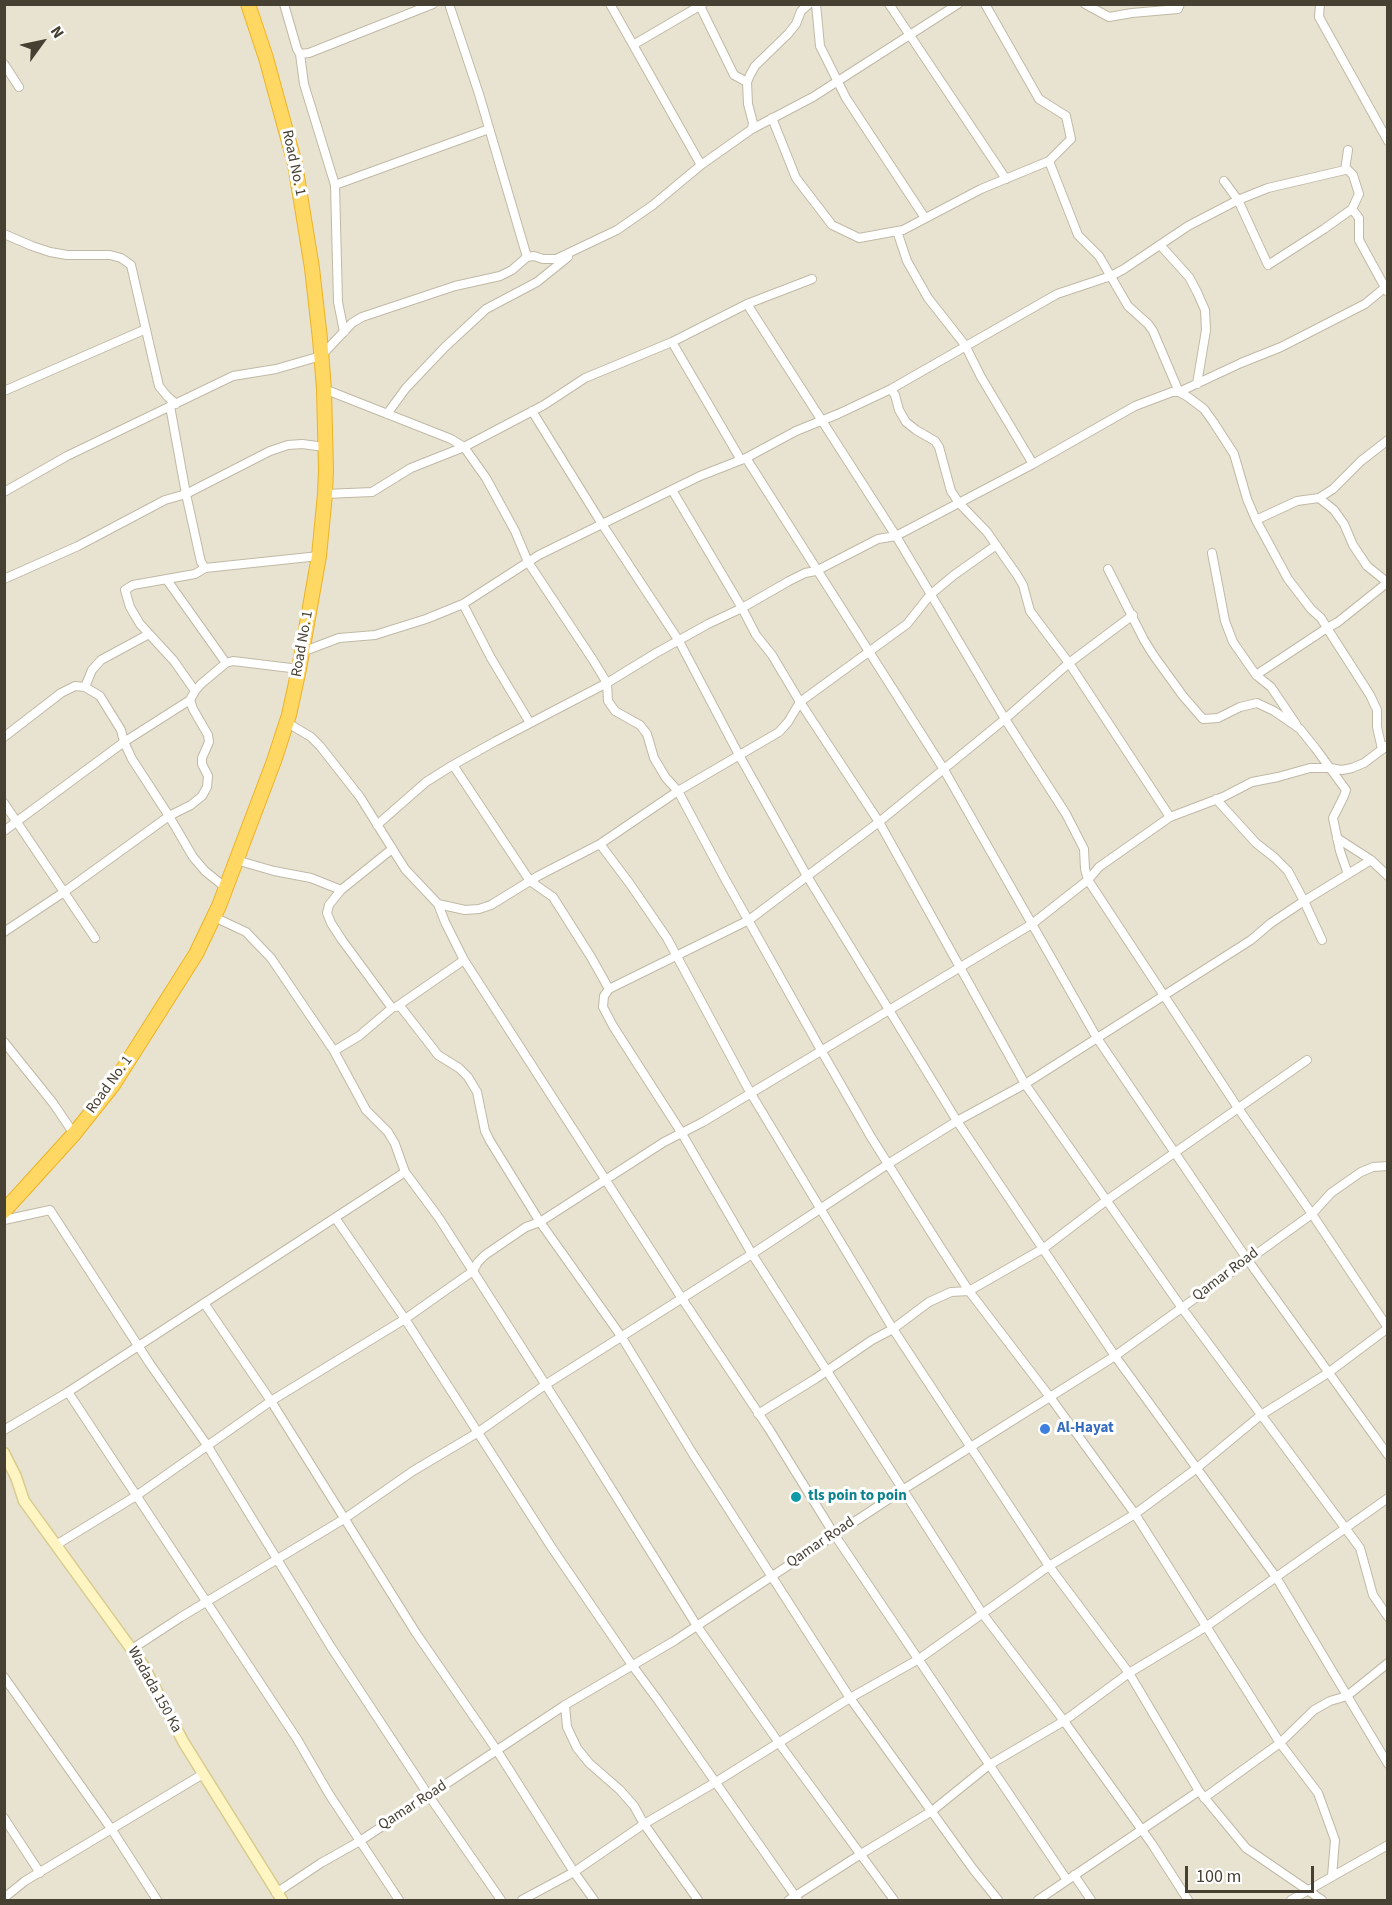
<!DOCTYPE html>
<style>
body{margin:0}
#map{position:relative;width:1392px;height:1905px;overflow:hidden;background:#f4f0e3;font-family:"Source Sans 3",sans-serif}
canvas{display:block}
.frame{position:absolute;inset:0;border:6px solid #464033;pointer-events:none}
.north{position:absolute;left:12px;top:12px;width:60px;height:60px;-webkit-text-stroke:4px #fff;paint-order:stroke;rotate:57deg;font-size:16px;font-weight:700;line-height:24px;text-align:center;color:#464033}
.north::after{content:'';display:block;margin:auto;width:21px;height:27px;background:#464033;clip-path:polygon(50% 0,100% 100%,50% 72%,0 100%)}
.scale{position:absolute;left:1185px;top:1866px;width:129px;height:27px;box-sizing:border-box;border:3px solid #464033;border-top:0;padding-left:8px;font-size:18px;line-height:21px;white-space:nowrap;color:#464033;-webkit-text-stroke:4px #fff;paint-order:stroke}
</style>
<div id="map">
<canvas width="1392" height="1905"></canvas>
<div class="frame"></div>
<div class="north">N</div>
<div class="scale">100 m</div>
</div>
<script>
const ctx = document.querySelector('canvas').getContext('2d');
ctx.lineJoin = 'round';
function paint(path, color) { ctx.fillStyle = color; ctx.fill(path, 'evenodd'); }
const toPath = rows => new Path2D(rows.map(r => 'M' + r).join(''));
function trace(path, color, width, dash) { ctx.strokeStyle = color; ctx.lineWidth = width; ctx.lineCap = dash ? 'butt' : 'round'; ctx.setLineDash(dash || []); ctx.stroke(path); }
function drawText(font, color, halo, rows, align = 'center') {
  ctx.font = font + ' "Source Sans 3",sans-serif'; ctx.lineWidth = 6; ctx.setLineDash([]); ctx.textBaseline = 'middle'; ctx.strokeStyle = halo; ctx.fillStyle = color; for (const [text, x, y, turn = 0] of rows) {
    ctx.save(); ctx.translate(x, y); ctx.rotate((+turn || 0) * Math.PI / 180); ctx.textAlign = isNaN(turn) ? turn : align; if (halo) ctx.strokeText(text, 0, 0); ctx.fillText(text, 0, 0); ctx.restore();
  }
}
const residential = toPath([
 [5,5,1387,5,1387,1900,5,1900]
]);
const street = toPath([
 [284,4,297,49,300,54,304,84,335,185,338,302,344,332],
 [449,4,479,94,527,257],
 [610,4,701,165],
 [699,4,734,75,747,82],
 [816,4,820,46,846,98,925,218],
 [889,4,1006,179],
 [1085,4,1109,17,1132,13,1178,9,1180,4],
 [1320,4,1319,17,1388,141],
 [633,45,703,4],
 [300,54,309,53,433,4],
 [4,64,19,87],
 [772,118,796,178,832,225,859,238,903,230,981,189,1049,161,1071,139,1066,116,1039,99,985,4],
 [752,129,813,97,958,4],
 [1049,161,1078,235,1099,256,1128,306,1148,324,1153,331,1179,392,1241,363,1281,347,1365,304,1388,285],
 [1224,181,1238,200,1268,265,1324,229,1352,209,1359,194,1353,175,1346,168],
 [335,185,489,129],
 [1352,209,1359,218,1359,240,1387,291],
 [897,231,907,261,928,298,965,345,981,377,1033,464],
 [4,234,32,246,50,252,67,255,110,255,121,258,131,265,159,386,167,396,176,404],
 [1161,246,1189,277,1197,292,1205,310,1206,330,1197,384],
 [747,304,896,536,1005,719,1066,814,1084,849,1085,869,1088,880,1238,1108,1312,1214,1388,1328],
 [672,342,741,460],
 [324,389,451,439,464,447,486,478,515,531,528,562,593,660,607,683,496,741,453,765,426,782,377,825],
 [891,389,895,395,899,410,906,422,916,430,935,441,939,447,951,491,959,503,987,532,1017,575,1023,585,1030,611,1069,663,1170,817],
 [4,391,146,329],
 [170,406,186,494,201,562,205,568,319,556],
 [532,411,602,524,679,641,739,755,807,876,957,1121,1115,1356,1276,1577,1388,1764],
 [387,414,406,388,445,347,486,309,537,282,568,257],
 [746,458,943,768,1097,1038,1247,1259,1388,1455],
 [672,490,742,608,756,635,772,655,800,702,879,822,1025,1084,1182,1308,1360,1548,1373,1595,1388,1617],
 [4,492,67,456,233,376,276,369,321,356,352,323,362,317,455,286,500,276,512,270,527,257,534,256,543,259,556,259,617,230,653,205,701,165,752,129,753,123,748,104,747,82,750,75,755,66,788,34,796,24,801,11,809,4],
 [325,494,372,492,411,468,464,447,544,405,585,378,672,342,747,304,812,279],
 [1319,498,1334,510,1344,524,1353,545,1367,566,1387,582],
 [1256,520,1297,501,1319,498,1333,489,1361,461,1388,440],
 [995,546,954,575,930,595,907,624,800,702,788,722,779,732,678,791,724,877,821,1050,871,1137,939,1245,969,1291,1050,1397,1135,1514,1280,1743,1318,1793,1335,1840,1332,1876],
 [1212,553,1225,621,1233,642,1256,675,1271,687,1296,724],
 [1108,569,1144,640,1154,656,1183,696,1203,719,1218,718,1240,707,1257,703,1274,711,1300,729,1316,749,1346,790,1344,796,1333,818,1340,851,1348,874],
 [4,579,78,546,165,500,186,494,270,451,288,445,302,444,325,447],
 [167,580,226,663],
 [463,604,491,658,530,723],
 [302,652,339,638,375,635,426,619,463,604,539,555,700,476,746,458,796,431,838,414,891,389,1057,294,1111,276,1124,269,1188,226,1238,200,1268,188,1345,170,1348,150],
 [1256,675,1327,628,1370,695,1377,710,1377,727,1382,749],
 [85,687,92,670,101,660,149,634],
 [195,691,174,661,140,624,130,607,125,590,133,585,195,574,205,568],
 [286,722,311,737,320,746,360,797,405,869,438,904,445,922,464,960,681,1297,769,1429,834,1534,1067,1880],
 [4,737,61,693,75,686,85,687,100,696,121,730,124,742,132,759,169,816,193,857,205,871,226,888],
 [453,765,530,881,553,897,591,957,609,989,604,996,603,1007,613,1026,681,1132,752,1254,982,1613,1064,1721,1152,1844,1188,1900],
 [1216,799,1256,843,1275,858,1288,871,1304,901,1322,940],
 [4,803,95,938],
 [4,831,124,742,190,700],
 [1337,838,1371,860,1388,876],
 [236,860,274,871,311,878,341,890],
 [438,904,465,910,479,909,491,905,538,876,600,844],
 [214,917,246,932,271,958,334,1051,366,1110,388,1132,395,1144,405,1172,439,1218,579,1437,697,1626,779,1743,894,1900],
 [4,932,64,892,169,816,191,805,202,796,207,787,208,776,202,764,202,758,209,742,208,735,193,709,190,700,195,691,201,684,226,663,233,661,299,669],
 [609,989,749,920,879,822,1005,719,1069,663,1133,615],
 [400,1006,438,1055,459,1068,468,1077,477,1092,485,1131,490,1141,540,1222,621,1336,693,1454,850,1698,973,1869,998,1900],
 [396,1007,464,960],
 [4,1042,53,1103,74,1134],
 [334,1051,359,1036,392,1008,342,940,331,923,327,913,329,905,341,890,392,849],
 [336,1219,405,1319,552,1548,632,1665,660,1703,798,1900],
 [4,1220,50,1210,150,1364,207,1445,331,1647,429,1796,501,1900],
 [204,1303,271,1401,416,1633,496,1749,574,1872,594,1900],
 [68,1392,297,1739,329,1794,399,1900],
 [758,1414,815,1379,872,1340,893,1329,929,1302,951,1292,969,1291,1044,1248,1107,1200,1307,1060],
 [4,1430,68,1392,405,1172],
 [56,1545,136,1496,271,1401,405,1319,473,1271,478,1262,485,1255,526,1227,540,1222,664,1142,703,1122,1032,924,1088,880,1099,867,1170,817,1223,797,1252,782,1278,777,1310,768,1330,768,1342,770,1352,768,1364,763,1388,745],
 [132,1649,181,1617,344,1519,413,1471,477,1433,545,1385,752,1254,888,1164,957,1121,1025,1084,1251,940,1271,923,1304,901,1371,860],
 [4,1677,112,1830,157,1900],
 [565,1705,567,1727,577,1748,589,1763,620,1790,634,1806,644,1824,698,1900],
 [1204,1798,1280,1743,1314,1710,1330,1701,1347,1696,1388,1663],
 [4,1818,40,1873],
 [1074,1875,1091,1900],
 [276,1893,321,1863,360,1841,565,1705,674,1641,904,1489,1115,1356,1312,1214,1331,1193,1361,1172,1373,1167,1388,1166],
 [4,1898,25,1881,203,1774],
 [522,1900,574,1872,644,1824,716,1782,850,1698,919,1659,1049,1566,1135,1514,1197,1468,1261,1415,1328,1373,1388,1328],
 [789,1900,861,1854,932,1811,989,1765,1064,1721,1129,1673,1207,1626,1388,1498],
 [1038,1900,1199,1791],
 [1291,1900,1388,1845],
 [1322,1900,1246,1848,1199,1791,1129,1673,1049,1566,893,1329,750,1092,667,938,630,884,600,844,678,791,666,778,654,758,647,734,640,725,615,711,608,701,607,683,656,653,708,624,742,608,789,581,805,573,816,571,878,539,896,536,1033,464,1135,406,1172,392,1179,392,1188,397,1204,409,1214,423,1234,454,1247,499,1256,520,1288,579,1311,609,1321,618,1327,628,1338,622,1388,582]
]);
const secondary = toPath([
 [4,1453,16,1477,24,1501,143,1665,184,1743,282,1900]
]);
const highway = toPath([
 [4,1211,74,1134,113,1085,196,954,219,906,274,761,289,715,299,669,319,556,325,494,326,470,324,389,320,339,312,268,295,164,266,58,248,4]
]);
const markers = [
 [1045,1429,6,"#3f7fe0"],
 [796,1497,6,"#0f9aa8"]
];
const streetNames = [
 ["Road No. 1",293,163,78],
 ["Road No. 1",303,644,-80],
 ["Road No. 1",110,1085,-54],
 ["Qamar Road",1226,1275,-37],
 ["Qamar Road",821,1543,-34],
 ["Wadada 150 Ka",154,1690,61],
 ["Qamar Road",413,1806,-33]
];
const shopNames = [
 ["Al-Hayat",1057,1429]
];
const cultureNames = [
 ["tls poin to poin",808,1497]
];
paint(residential, '#e8e3d1');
trace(street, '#c0b9a5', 10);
trace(secondary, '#d8cb8e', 13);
trace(highway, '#edb324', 16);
trace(street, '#fff', 8);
trace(secondary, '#fff5c2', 10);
trace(highway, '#ffd763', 14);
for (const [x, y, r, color] of markers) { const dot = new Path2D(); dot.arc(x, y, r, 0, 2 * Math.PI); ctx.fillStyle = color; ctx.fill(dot); trace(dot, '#fff', 2); }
drawText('15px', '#464033', '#fff', streetNames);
drawText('bold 15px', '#366cbe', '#fff', shopNames, 'left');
drawText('bold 15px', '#0d838f', '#fff', cultureNames, 'left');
</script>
